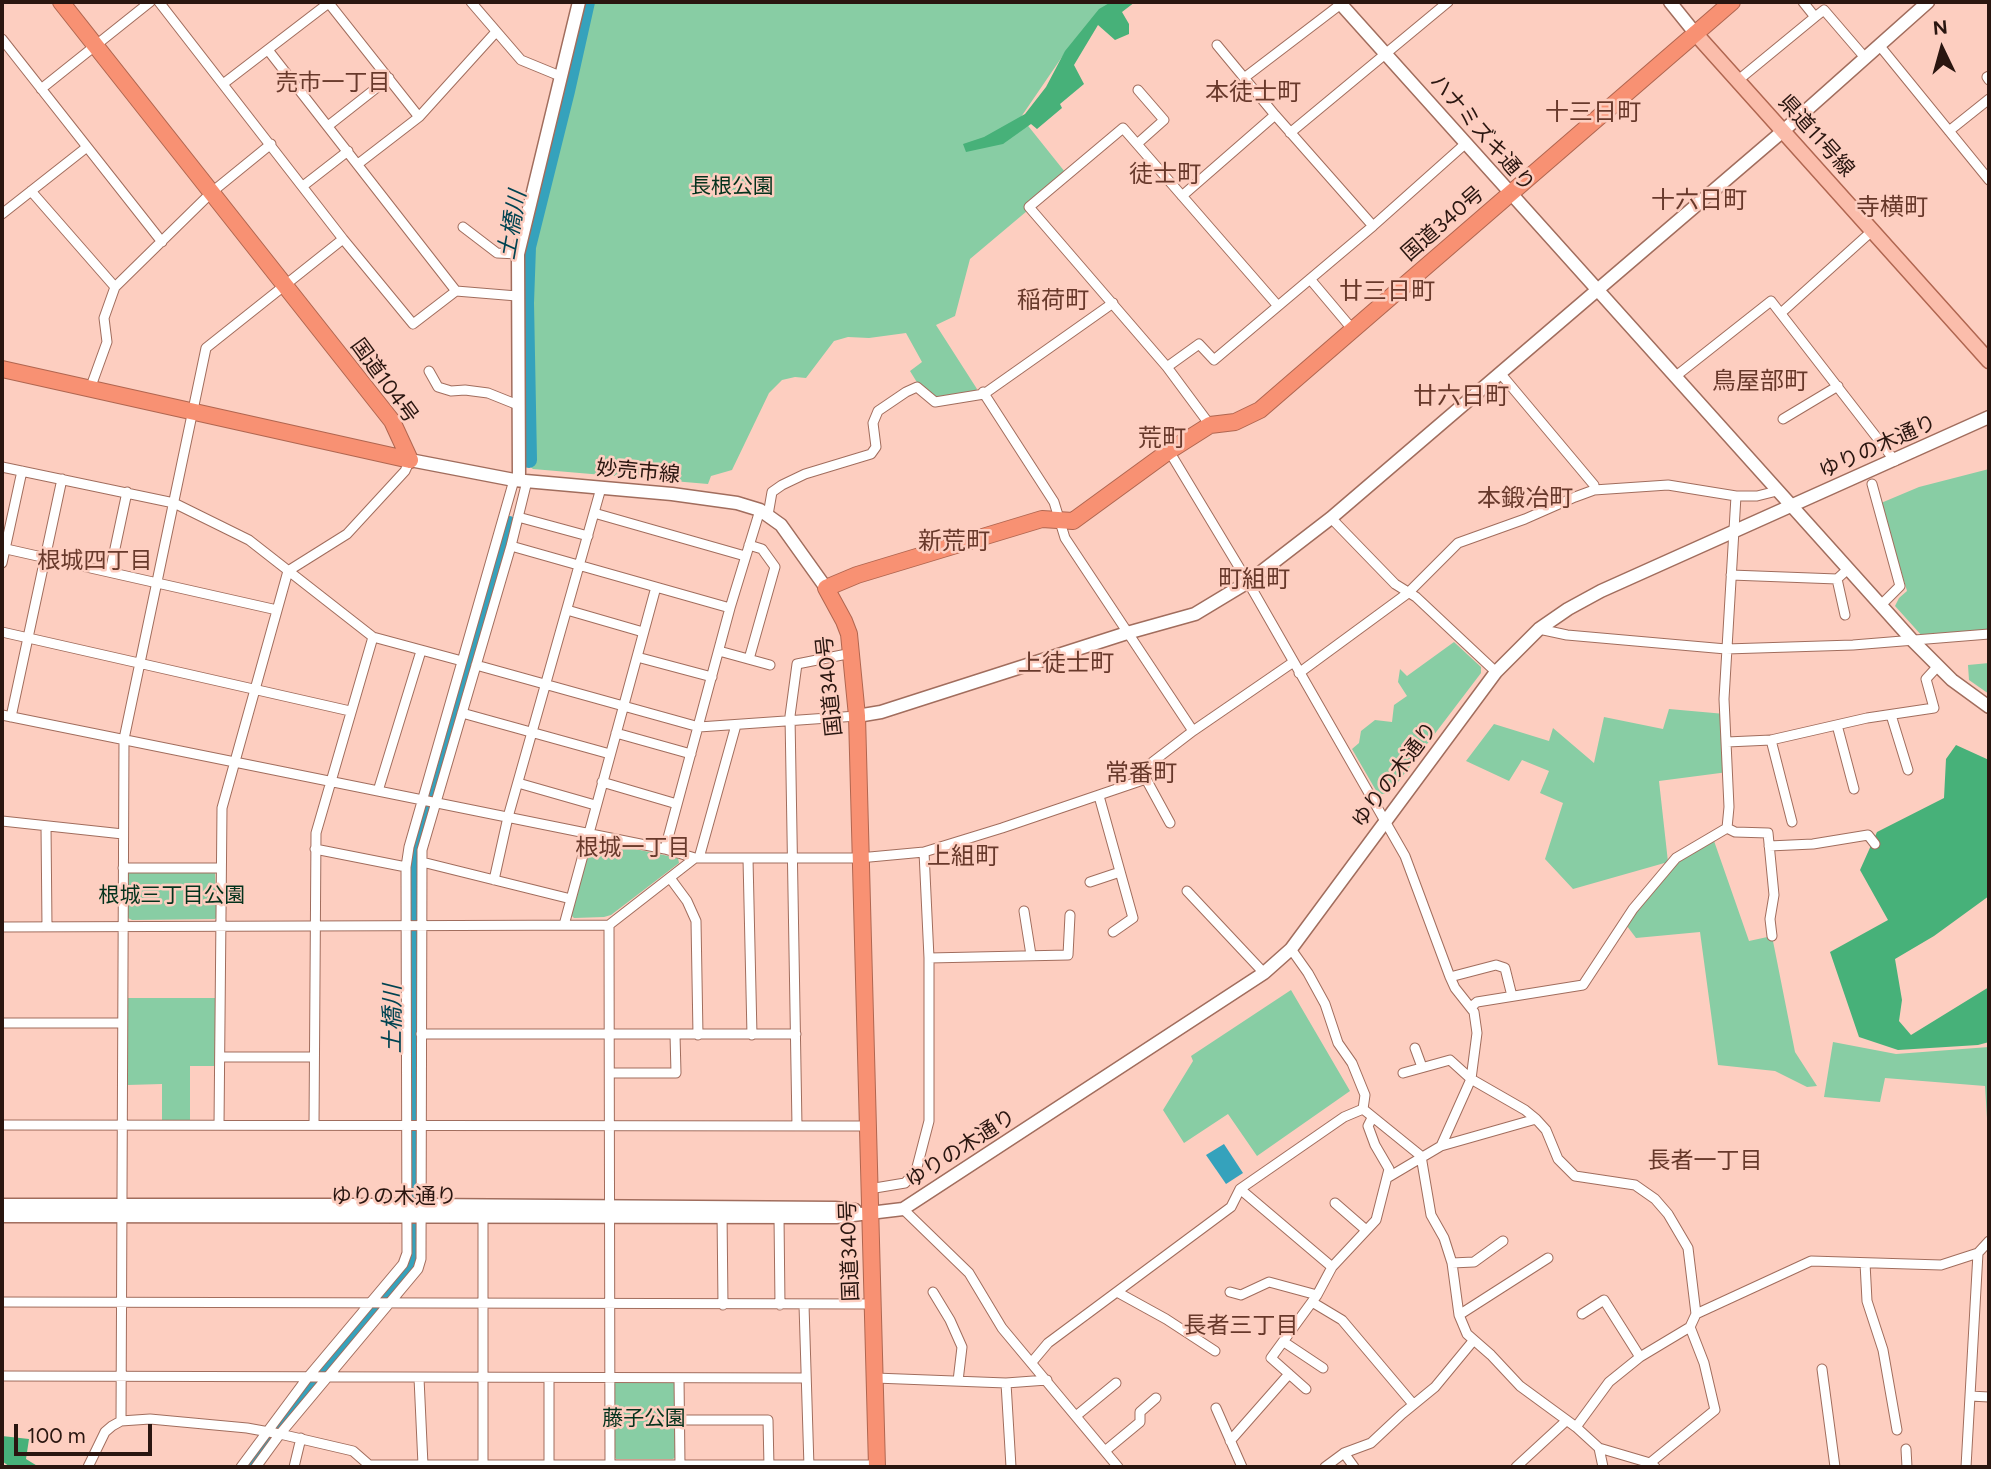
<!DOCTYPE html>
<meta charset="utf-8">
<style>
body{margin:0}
#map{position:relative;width:1991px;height:1469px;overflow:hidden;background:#fdcec0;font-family:Figtree,sans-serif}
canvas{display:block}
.frame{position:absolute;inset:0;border:4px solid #2a1610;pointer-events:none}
.north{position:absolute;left:1907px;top:14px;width:70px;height:70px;-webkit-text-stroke:5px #fdcec0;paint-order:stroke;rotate:355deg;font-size:19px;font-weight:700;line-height:28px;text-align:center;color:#2a1610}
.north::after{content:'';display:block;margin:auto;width:24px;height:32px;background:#2a1610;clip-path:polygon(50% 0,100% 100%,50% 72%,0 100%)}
.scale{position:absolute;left:14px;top:1424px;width:138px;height:32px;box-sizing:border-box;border:4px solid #2a1610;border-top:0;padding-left:9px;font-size:21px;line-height:24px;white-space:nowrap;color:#2a1610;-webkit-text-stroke:5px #fdcec0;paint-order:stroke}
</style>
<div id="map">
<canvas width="1991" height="1469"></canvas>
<div class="frame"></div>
<div class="north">N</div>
<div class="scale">100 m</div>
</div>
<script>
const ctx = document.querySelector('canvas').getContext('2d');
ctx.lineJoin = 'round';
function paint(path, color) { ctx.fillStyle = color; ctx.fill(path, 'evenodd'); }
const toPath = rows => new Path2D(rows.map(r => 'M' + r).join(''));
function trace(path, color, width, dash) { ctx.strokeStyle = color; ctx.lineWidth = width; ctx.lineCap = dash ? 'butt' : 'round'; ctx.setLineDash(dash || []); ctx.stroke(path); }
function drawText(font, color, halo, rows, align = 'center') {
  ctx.font = font + ' Figtree,"Noto Sans JP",sans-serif'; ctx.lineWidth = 5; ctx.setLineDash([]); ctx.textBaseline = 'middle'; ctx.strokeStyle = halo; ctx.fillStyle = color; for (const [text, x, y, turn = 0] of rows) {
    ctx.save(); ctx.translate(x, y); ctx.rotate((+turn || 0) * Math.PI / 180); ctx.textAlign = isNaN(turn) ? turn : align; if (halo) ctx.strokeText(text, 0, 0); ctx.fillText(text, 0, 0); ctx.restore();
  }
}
const green = toPath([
 [584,2,1114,2,1064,54,1021,117,1065,172,1024,206,1027,211,970,259,955,316,936,325,977,389,974,392,935,400,918,384,910,371,922,362,906,333,869,338,848,337,834,341,806,378,795,377,782,380,769,393,732,470,711,476,708,484,533,469,528,465,528,401,525,398,525,246],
 [1989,469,1989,630,1923,637,1895,606,1899,598,1907,591,1881,503,1919,487],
 [1454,642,1481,667,1481,673,1389,794,1378,794,1352,749,1359,743,1361,731,1375,720,1392,722,1394,705,1407,696,1398,682,1400,669,1407,676],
 [1989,663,1989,694,1969,680,1968,665],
 [1669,709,1725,714,1728,772,1659,781,1668,862,1573,889,1545,859,1563,803,1540,793,1549,771,1522,760,1509,781,1466,761,1494,724,1549,741,1553,728,1594,763,1604,717,1663,729],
 [1713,838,1749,941,1772,936,1795,1052,1817,1086,1807,1087,1775,1071,1718,1065,1700,932,1636,938,1624,922,1676,858],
 [592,840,678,858,679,863,611,915,604,917,574,918,571,915],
 [131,872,215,872,217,917,215,919,132,920,128,918,128,874],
 [1291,990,1350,1091,1257,1156,1228,1114,1184,1143,1163,1110,1193,1061,1191,1056],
 [128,998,215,998,215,1066,190,1066,190,1120,162,1120,162,1084,127,1085],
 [1833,1042,1896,1054,1989,1047,1989,1150,1985,1086,1885,1078,1880,1102,1824,1097],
 [614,1381,673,1381,675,1383,676,1457,673,1459,616,1459,613,1455]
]);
const forest = toPath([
 [1111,2,1135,2,1122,12,1129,24,1129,34,1115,40,1098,25,1074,65,1084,84,1060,104,1062,108,1037,129,1031,124,1003,144,966,152,963,144,984,137,1025,114,1046,87,1065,51,1099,9],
 [1956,745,1989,760,1989,896,1934,936,1895,959,1902,1000,1899,1021,1911,1035,1989,987,1989,1042,1978,1045,1898,1050,1859,1037,1830,952,1888,920,1860,870,1877,832,1944,798,1946,759],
 [2,1436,29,1439,26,1459,39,1467,10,1467,2,1461]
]);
const water = toPath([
 [1224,1144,1243,1173,1226,1184,1206,1155]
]);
const river = toPath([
 [529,460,526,303,528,247,567,91,587,2],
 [248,1467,261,1448,416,1262,415,854,509,524]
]);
const street = toPath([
 [159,2,343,239,413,324,456,291],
 [328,2,419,117],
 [471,2,521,60,560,76],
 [1803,2,1815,17,1824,10,1861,53],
 [2,39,162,242],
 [1217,45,1275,115,1373,226],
 [1879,45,1989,180],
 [268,50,456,291,517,296],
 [1989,76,1987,77,1989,80],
 [1742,77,1815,17],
 [1244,78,1341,4],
 [223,84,330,2],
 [41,89,150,2],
 [328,126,389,78],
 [1949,131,1989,99],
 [1290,133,1448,2],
 [1137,144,1164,120,1138,90],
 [358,164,419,117,495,33],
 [303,186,348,151],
 [31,191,115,287,212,192,271,144],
 [1182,196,1275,115],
 [2,214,87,147],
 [463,227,497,253,518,254],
 [1310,279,1353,330],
 [1781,313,1872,231],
 [1167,367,1199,344,1214,360,1373,226,1465,144],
 [429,371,438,387,451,391,465,390,488,393,518,405],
 [1500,373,1594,485,1594,490],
 [1676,376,1771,301,1895,461],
 [90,389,107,342,104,318,115,287],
 [983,392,1054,502,1065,538,1193,731],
 [1783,419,1838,386],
 [1210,425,1167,367,1029,207,1123,128,1278,306],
 [1169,451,1248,582,1405,856,1450,977,1455,988,1474,1012,1477,1033,1471,1079,1441,1146,1387,1178],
 [2,467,174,503,249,540,373,637,462,661],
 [1872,484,1900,586,1881,605],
 [594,513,745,556],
 [768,515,772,492,782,485,805,474,871,454,876,447,873,423,878,411,906,392,917,387,935,402,984,394,1113,303],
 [518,517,588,536],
 [1331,518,1395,584,1416,597,1496,672],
 [749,545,762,549,775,567,749,659],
 [511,546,730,608],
 [2,548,277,610],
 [2,563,22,471],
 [110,572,127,492],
 [1731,575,1837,579,1848,569],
 [1837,579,1845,615],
 [567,610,643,632],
 [1539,629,1567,635,1726,649,1853,645,1989,634],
 [2,632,350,711],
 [719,651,770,665],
 [637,657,712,677],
 [476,665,699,727,857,716],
 [1299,673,1408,593,1458,543,1525,519,1575,497,1594,490,1668,485,1736,496,1757,496,1777,491],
 [462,713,610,754],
 [2,715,665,849,695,858,859,858,924,852,1002,828,1146,779,1146,767,1193,731,1292,663],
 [1891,715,1908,770],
 [11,717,62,479],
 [1837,725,1854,789],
 [616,733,691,754],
 [1771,740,1792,822],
 [1727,742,1771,740,1867,718,1934,708,1926,679,1937,667],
 [1146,779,1170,823],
 [602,782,677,804],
 [518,783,595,805],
 [378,791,421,651],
 [1099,796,1133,918,1113,932],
 [2,821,123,834],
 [46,826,47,927],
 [1727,828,1735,832,1768,833,1774,895,1770,919,1772,936],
 [1769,846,1813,844,1868,835,1875,844],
 [315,849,406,867],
 [665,849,730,608,760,510],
 [699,858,736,725],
 [748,859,752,1035],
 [422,862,571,899],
 [123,868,221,868],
 [670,878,687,901,696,921,698,1035],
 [494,880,508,817,601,488],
 [1090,882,1120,872],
 [1187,891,1264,973],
 [1024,911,1031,955],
 [564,925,656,587],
 [2,927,609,925],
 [1291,949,1308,973,1325,1004,1338,1043,1352,1063,1365,1095,1363,1109],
 [929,958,1068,955,1070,915],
 [1450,977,1496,965,1505,968,1512,996],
 [1471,1007,1477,1002,1583,985,1633,909,1676,858,1727,828,1729,807,1724,699,1736,496],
 [2,1023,122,1023],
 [421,1034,796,1034],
 [1415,1048,1422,1067],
 [220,1057,314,1057],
 [610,1073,676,1073,675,1035],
 [1403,1073,1450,1060,1471,1079,1525,1110,1536,1119,1546,1130,1558,1159,1575,1176,1635,1185,1655,1199,1668,1214,1688,1248,1696,1314],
 [1363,1109,1421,1156,1431,1215,1444,1238,1452,1263,1459,1315,1467,1334,1491,1355,1520,1386,1576,1427,1599,1448,1650,1463,1655,1467],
 [2,1125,867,1126],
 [219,1125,222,808,288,571,347,534,405,471,410,460],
 [314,1125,316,833,373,637],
 [797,1126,790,716,797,664,852,653],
 [1441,1146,1536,1119],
 [869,1189,905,1183,916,1171,929,1121,929,958,924,852],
 [1240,1189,1332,1267],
 [1335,1203,1366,1230],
 [903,1209,969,1273,1002,1328,1118,1467],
 [722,1212,723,1305],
 [779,1217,780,1305],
 [1452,1263,1474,1262,1503,1241],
 [1865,1263,1867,1301,1883,1350,1897,1430],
 [933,1292,950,1320,962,1347,958,1381],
 [1117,1292,1166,1319,1215,1351],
 [1230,1292,1241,1295,1269,1282,1317,1295],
 [2,1302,873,1304],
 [1312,1302,1342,1320,1413,1404],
 [804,1305,809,1467],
 [1582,1314,1604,1300,1640,1357],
 [1459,1315,1548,1258],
 [1284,1342,1323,1368],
 [1032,1362,1048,1343,1231,1207,1240,1189,1344,1117,1363,1109],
 [1822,1369,1835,1467],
 [2,1376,805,1378],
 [419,1378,423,1465],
 [679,1378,680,1465],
 [875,1378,1006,1383,1047,1380],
 [1006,1383,1011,1467],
 [1306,1389,1271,1358,1317,1295,1332,1267,1376,1220,1389,1169,1375,1145,1368,1126,1372,1118],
 [1970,1396,1989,1397],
 [1216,1408,1242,1467],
 [1076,1416,1116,1383],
 [680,1420,768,1420,769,1467],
 [121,1421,124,739,206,348,343,239],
 [1576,1427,1609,1382,1640,1357,1690,1327,1696,1314,1811,1261,1941,1265,1978,1253,1989,1241],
 [1230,1441,1289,1374],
 [1599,1448,1603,1467],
 [1906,1449,1907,1467],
 [1105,1451,1140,1422,1140,1412,1156,1398],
 [1344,1453,1354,1467],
 [1650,1463,1715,1410,1704,1363,1690,1327],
 [483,1464,483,1216],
 [88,1467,105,1432,112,1426,121,1421,150,1419,247,1428,280,1434,353,1451,369,1465,877,1465],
 [241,1467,308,1377,403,1264,407,1253,406,867,409,847,514,480],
 [256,1467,280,1434,418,1269,421,1259,422,850,511,546,527,481],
 [294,1467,301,1438],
 [549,1467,549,1378],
 [610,1467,609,925,695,858],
 [1325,1467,1344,1453,1371,1443,1402,1414,1435,1387,1473,1341],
 [1516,1467,1566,1421],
 [1966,1467,1978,1253]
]);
const secondary = toPath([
 [1339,2,1913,641,1952,680,1989,707],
 [1670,2,1695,33],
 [410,460,514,480,672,494,737,503,760,510,781,525,826,588],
 [519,480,518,254,579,2],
 [857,716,881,712,1127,633,1195,614,1248,582,1331,518,1783,131,1928,2],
 [2,1205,421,1205,835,1208,855,1210],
 [2,1216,836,1217,903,1209,1264,973,1291,949,1496,672,1539,629,1568,609,1601,591,1989,417]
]);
const primary = toPath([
 [1695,33,1989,361]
]);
const highway = toPath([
 [61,2,392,421,410,460],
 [2,369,410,460],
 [877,1467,857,716,849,634,844,621,826,588,857,575,1042,519,1073,521,1169,451,1210,425,1235,422,1260,410,1732,2]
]);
const streetNames = [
 ["ハナミズキ通り",1482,133,49],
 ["県道11号線",1816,136,48],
 ["国道340号",1443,224,-41],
 ["国道104号",384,381,54],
 ["ゆりの木通り",1878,447,-24],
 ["妙売市線",638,472,5],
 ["国道340号",830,686,-96],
 ["ゆりの木通り",1395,775,-53],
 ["ゆりの木通り",961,1149,-33],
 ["ゆりの木通り",394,1197],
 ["国道340号",850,1251,-92]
];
const parkNames = [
 ["長根公園",732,187],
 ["根城三丁目公園",172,896],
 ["藤子公園",644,1419]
];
const neighbourhoodNames = [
 ["売市一丁目",333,83],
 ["根城四丁目",95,561],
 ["根城一丁目",633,848],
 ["長者一丁目",1705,1161],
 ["長者三丁目",1241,1326]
];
const waterNames = [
 ["土橋川",513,225,-80],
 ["土橋川",393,1019,-90]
];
const quarterNames = [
 ["本徒士町",1253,93],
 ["十三日町",1593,113],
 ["徒士町",1165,175],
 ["十六日町",1699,201],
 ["寺横町",1892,208],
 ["廿三日町",1387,292],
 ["稲荷町",1053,301],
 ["鳥屋部町",1760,382],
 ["廿六日町",1461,397],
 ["荒町",1162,439],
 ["本鍛冶町",1525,499],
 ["新荒町",954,542],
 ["町組町",1254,580],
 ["上徒士町",1066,664],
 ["常番町",1141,774],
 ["上組町",963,857]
];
paint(green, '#88cda4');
paint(forest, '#47b179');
paint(water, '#35a2bc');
trace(river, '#35a2bc', 16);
trace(street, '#a16d5d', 11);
trace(secondary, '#a16d5d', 15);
trace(primary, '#b06650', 17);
trace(highway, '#b06650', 18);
trace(street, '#fff', 9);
trace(secondary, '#fff', 12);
trace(primary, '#fbbdab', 14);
trace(highway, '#f89173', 16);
drawText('21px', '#2a1610', '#fdcec0', streetNames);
drawText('21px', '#04321c', '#fdcec0', parkNames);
drawText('23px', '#68392b', '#fdcec0', neighbourhoodNames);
drawText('italic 23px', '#004351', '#fdcec0', waterNames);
drawText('24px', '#68392b', '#fdcec0', quarterNames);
</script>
